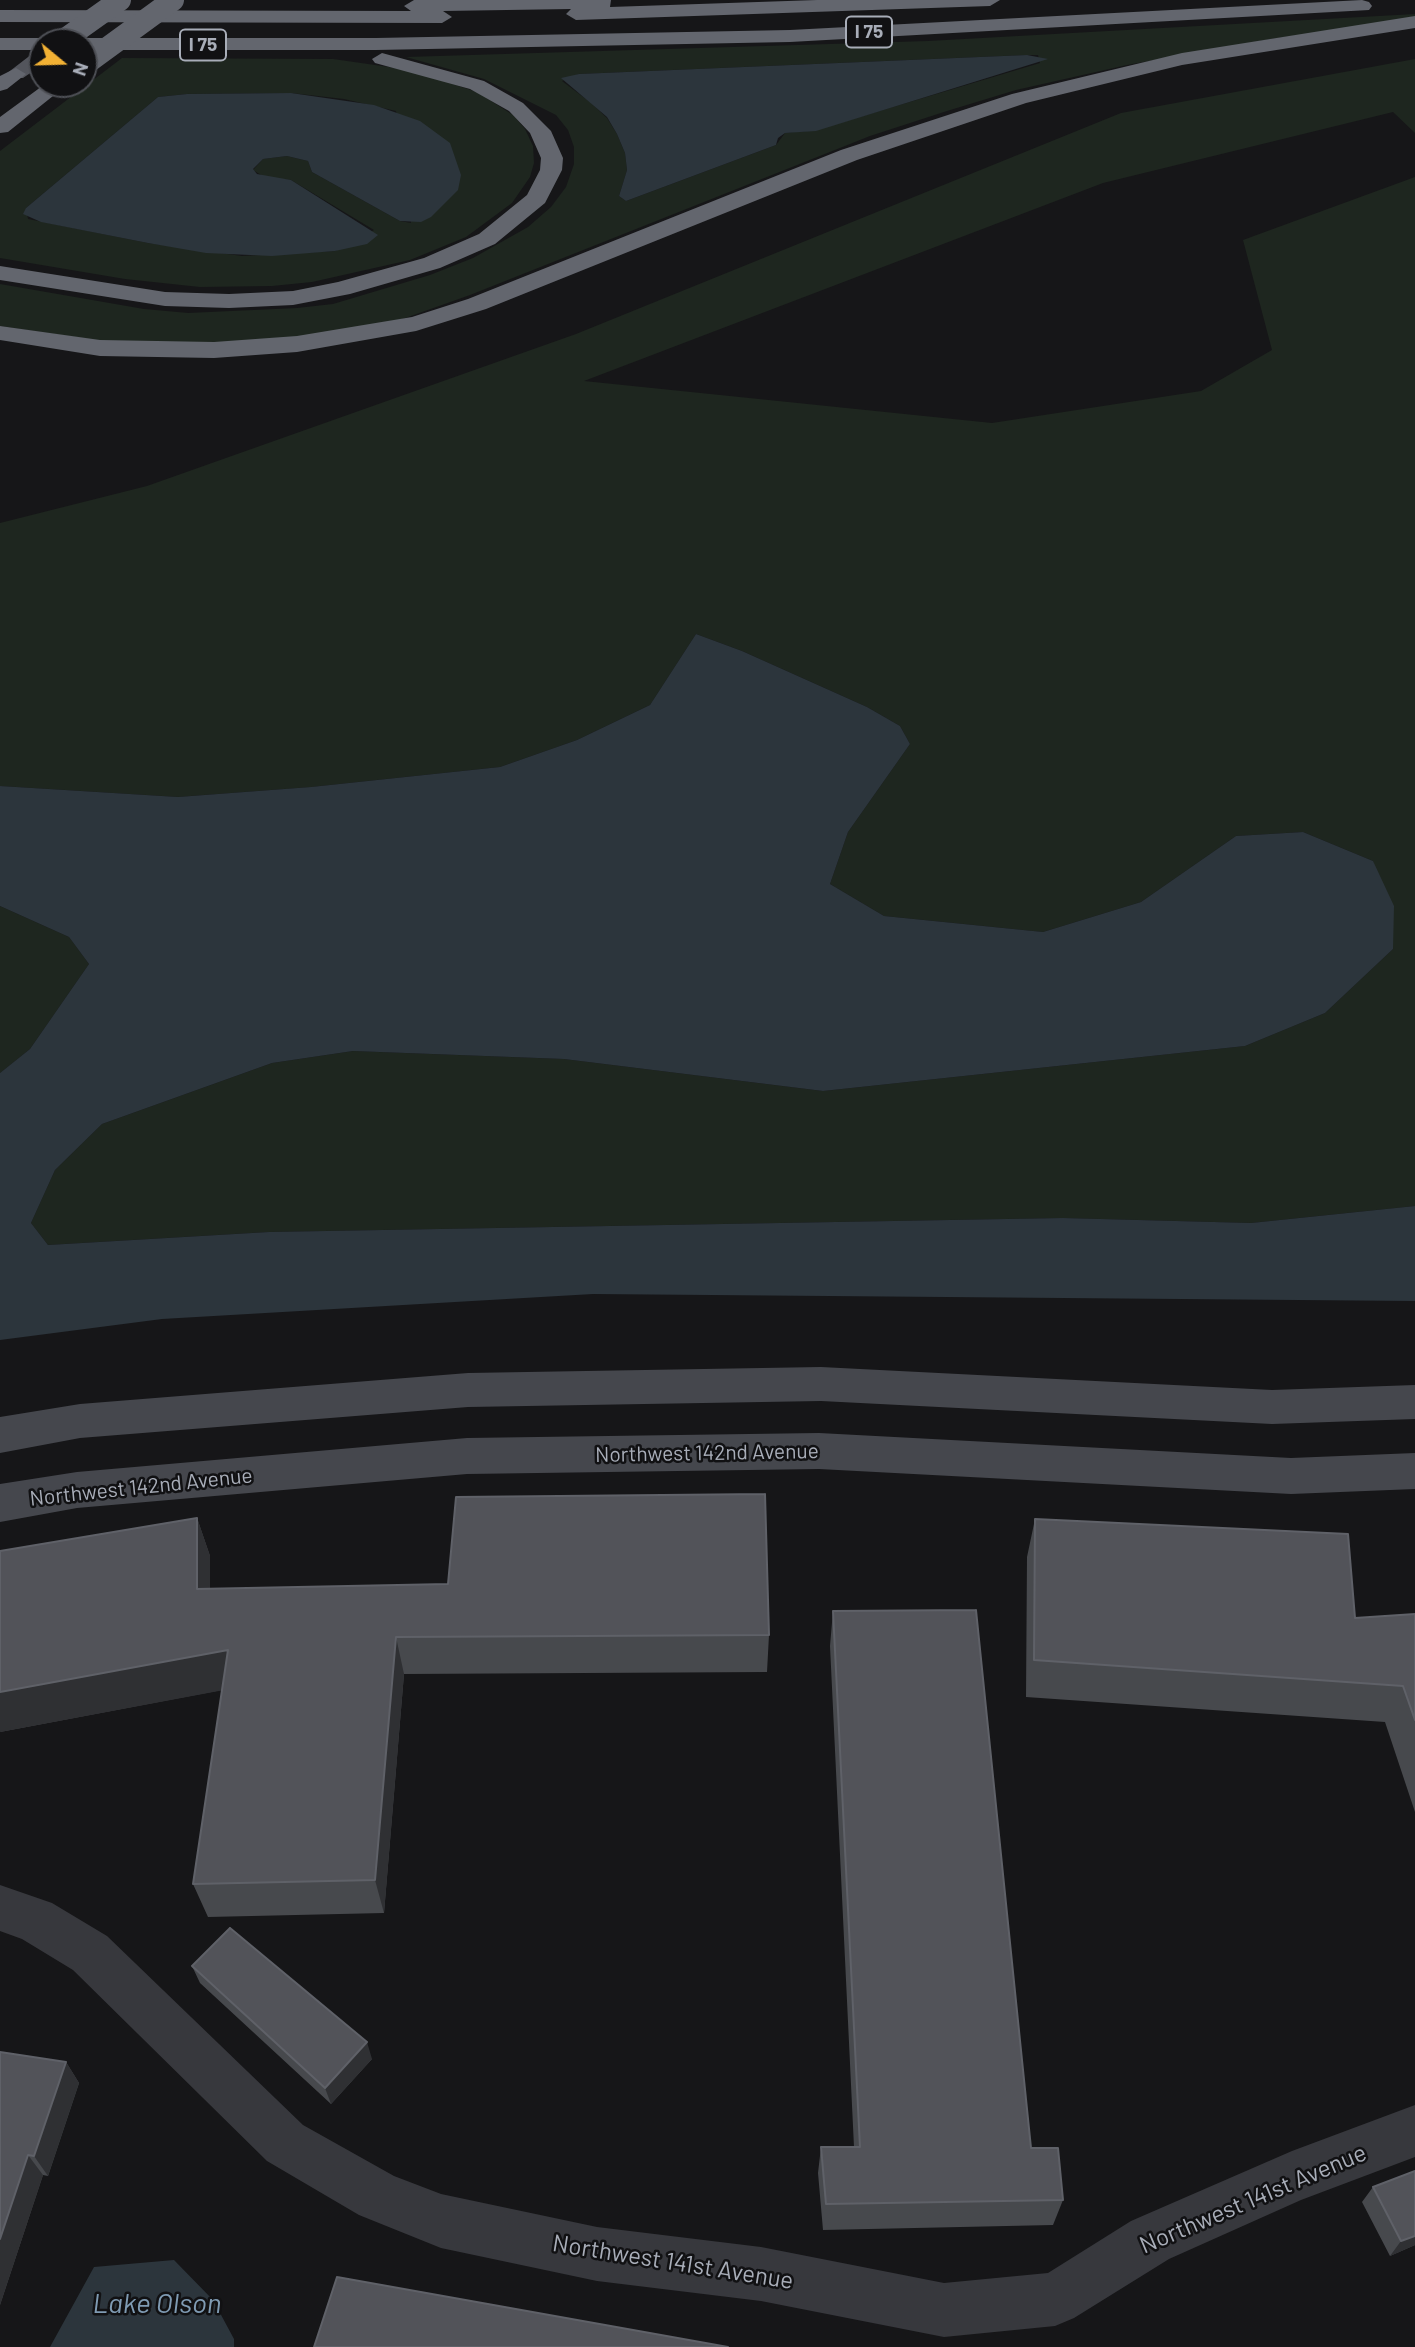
<!DOCTYPE html>
<style>
body{margin:0}
#map{position:relative;width:1415px;height:2347px;overflow:hidden;background:#161618;font-family:Barlow,sans-serif}
canvas{display:block}
.north{position:absolute;left:28px;top:28px;width:70px;height:70px;box-sizing:border-box;background:#111113;border:2px solid #4d4f55;border-radius:50%;rotate:109deg;font-size:19px;font-weight:700;line-height:28px;text-align:center;color:#a8adb8}
.north::after{content:'';display:block;margin:auto;width:24px;height:32px;background:#f2b134;clip-path:polygon(50% 0,100% 100%,50% 72%,0 100%)}
</style>
<div id="map">
<canvas width="1415" height="2347"></canvas>
<div class="north">N</div>
</div>
<script>
const ctx = document.querySelector('canvas').getContext('2d');
ctx.lineJoin = 'round';
function paint(path, color) { ctx.fillStyle = color; ctx.fill(path, 'evenodd'); }
const toPath = rows => new Path2D(rows.map(r => 'M' + r).join(''));
function trace(path, color, width, dash) { ctx.strokeStyle = color; ctx.lineWidth = width; ctx.lineCap = dash ? 'butt' : 'round'; ctx.setLineDash(dash || []); ctx.stroke(path); }
function drawText(font, color, halo, rows, align = 'center') {
  ctx.font = font + ' Barlow,sans-serif'; ctx.lineWidth = 5; ctx.setLineDash([]); ctx.textBaseline = 'middle'; ctx.strokeStyle = halo; ctx.fillStyle = color; for (const [text, x, y, turn = 0] of rows) {
    ctx.save(); ctx.translate(x, y); ctx.rotate((+turn || 0) * Math.PI / 180); ctx.textAlign = isNaN(turn) ? turn : align; if (halo) ctx.strokeText(text, 0, 0); ctx.fillText(text, 0, 0); ctx.restore();
  }
}
const green = toPath([
 [1415,14,1415,20,1277,38,1127,65,1016,90,947,111,870,136,470,295,394,322,311,335,232,344,108,342,0,326,0,284,144,309,188,313,297,308,333,304,430,275,473,258,528,227,551,207,566,187,574,164,574,147,568,130,556,115,484,79,406,57,928,41],
 [1027,55,1038,55,1040,63,816,130,785,133,776,145,626,201,619,196,627,170,625,153,617,134,607,118,590,102,562,81,579,74],
 [122,58,333,59,410,70,477,92,513,115,525,129,533,146,534,163,530,177,512,203,466,237,410,260,312,282,272,286,200,287,125,279,0,258,0,151],
 [291,93,344,99,396,111,411,223,400,221,312,172,308,161,287,156,263,159,253,170,266,178,291,180,374,230,335,251,242,256,148,243,28,219,26,208,158,97,187,94],
 [1415,59,1415,133,1393,112,1103,183,584,381,992,423,1201,391,1272,350,1243,240,1415,177,1415,1206,1251,1223,1063,1218,269,1232,48,1245,31,1223,55,1170,102,1124,272,1063,353,1051,564,1059,823,1091,1245,1046,1325,1013,1393,949,1373,861,1303,832,1236,836,1141,902,1043,932,884,916,830,884,848,832,910,744,900,726,867,707,742,651,696,634,650,705,577,740,500,767,311,787,178,797,0,786,0,523,147,486,576,334,1121,113],
 [0,906,69,937,89,964,30,1049,0,1073]
]);
const water = toPath([
 [1027,55,1048,59,816,131,785,133,778,138,776,145,626,201,619,196,627,170,625,153,617,134,607,117,561,78,579,74],
 [291,93,374,105,420,121,450,143,461,175,458,190,431,217,421,222,400,221,312,172,308,161,287,156,263,159,253,169,257,174,291,180,378,235,367,244,335,251,272,256,206,253,148,243,41,222,23,214,26,208,158,97,187,94],
 [696,634,742,651,867,707,900,726,910,744,848,832,830,884,884,916,1043,932,1141,902,1236,836,1303,832,1373,861,1394,906,1393,949,1325,1013,1245,1046,823,1091,564,1059,353,1051,272,1063,102,1124,55,1170,31,1223,48,1245,269,1232,1063,1218,1251,1223,1415,1206,1415,1301,593,1294,162,1319,0,1340,0,1073,30,1049,89,964,69,937,0,906,0,786,178,797,311,787,500,767,577,740,650,705],
 [174,2260,213,2300,234,2339,234,2347,50,2347,94,2267]
]);
const street = toPath([
 [0,1885,52,1903,107,1936,303,2125,394,2176,441,2194,597,2227,761,2247,944,2283,1048,2273,1131,2221,1292,2151,1415,2105,1415,2157,1301,2200,1169,2259,1074,2318,1055,2326,944,2337,761,2301,597,2281,441,2248,359,2215,267,2161,73,1970,22,1939,0,1931,0,1885]
]);
const secondary = toPath([
 [821,1367,1272,1390,1415,1385,1415,1419,1272,1424,821,1401,468,1407,80,1438,0,1453,0,1417,80,1404,468,1373,821,1367],
 [819,1433,1291,1458,1415,1453,1415,1489,1291,1494,819,1469,467,1474,77,1508,0,1522,0,1484,77,1472,467,1438,819,1433]
]);
const primary = toPath([
 [42,53,42,65,23,78,9,78,6,74,32,54,42,53]
]);
const highway = toPath([
 [414,0,611,0,610,7,817,0,1000,0,990,6,576,20,566,14,571,9,443,11,452,17,442,23,0,22,0,10,411,11,404,6,414,0],
 [1362,0,1369,2,1372,6,1369,10,790,42,376,50,84,50,84,42,75,42,84,38,376,38,790,30,1362,0],
 [1415,16,1415,28,1182,65,1026,103,857,160,486,309,416,331,297,352,214,358,100,356,0,340,0,326,100,340,214,342,297,336,412,317,468,299,841,150,1012,94,1182,53,1415,16],
 [0,38,42,38,51,42,42,42,42,50,0,50,0,38],
 [382,53,484,81,523,103,551,131,563,158,562,170,545,203,495,244,440,268,350,294,293,305,229,308,165,306,0,280,0,266,165,292,229,294,293,291,338,282,424,258,479,234,527,195,540,170,541,158,530,133,509,111,470,89,375,63,372,59,382,53],
 [16,68,26,74,7,89,0,91,0,76,16,68],
 [45,84,68,84,8,132,0,133,0,117,45,84]
]);
const highwayBridge = toPath([
 [61,42,120,0],
 [84,65,173,0]
]);
const wall = toPath([
 [197,1518,210,1556,210,1589,769,1635,767,1672,404,1674,384,1913,208,1917,193,1884,222,1690,0,1732],
 [1035,1519,1355,1618,1415,1614,1415,1812,1385,1722,1026,1697,1027,1557],
 [833,1611,1031,2148,1063,2200,1053,2225,823,2230,818,2173,821,2147,854,2147,830,1646],
 [192,1966,372,2059,331,2104,200,1983],
 [0,2052,66,2062,79,2083,48,2176,43,2175,0,2305],
 [1415,2171,1415,2245,1390,2256,1362,2202,1373,2187]
]);
const shadedWall = toPath([
 [197,1518,210,1556,210,1627,197,1589],
 [396,1637,404,1674,384,1913,375,1880],
 [228,1650,240,1687,0,1732,0,1692],
 [367,2042,372,2059,331,2104,325,2088],
 [66,2062,79,2083,48,2176,34,2156],
 [28,2155,43,2175,0,2305,0,2239],
 [1415,2236,1415,2245,1390,2256,1401,2241]
]);
const building = toPath([
 [765,1494,769,1635,396,1637,375,1880,193,1884,228,1650,0,1692,0,1551,197,1518,197,1589,448,1584,456,1497,765,1494],
 [1035,1519,1348,1534,1355,1618,1415,1614,1415,1720,1403,1686,1034,1660,1035,1519],
 [976,1610,1031,2148,1058,2148,1063,2200,826,2204,821,2147,860,2147,833,1611,976,1610],
 [230,1928,367,2042,325,2088,192,1966,230,1928],
 [0,2052,66,2062,34,2156,28,2155,0,2239,0,2052],
 [1415,2171,1415,2236,1401,2241,1373,2187,1415,2171],
 [337,2277,728,2347,314,2347,337,2277]
]);
const shields = [
 [869,32,46],
 [203,45,46]
];
const shieldNames = [
 ["I 75",869,32],
 ["I 75",203,45]
];
const streetNames = [
 ["Northwest 142nd Avenue",707,1453,-1],
 ["Northwest 142nd Avenue",141,1487,-6]
];
const nearStreetnames = [
 ["Northwest 141st Avenue",1253,2199,-23],
 ["Northwest 141st Avenue",673,2262,9]
];
const nearWaternames = [
 ["Lake Olson",157,2304]
];
paint(green, '#1e261f');
paint(water, '#2c353c');
paint(street, '#37383d');
paint(secondary, '#45474d');
paint(primary, '#53555c');
paint(highway, '#63666e');
trace(highwayBridge, '#63666e', 22);
paint(wall, '#47494d');
paint(shadedWall, '#2f3033');
paint(building, '#525359');
trace(building, '#5f6168', 2);
for (const [x, y, w] of shields) { const box = new Path2D(); box.roundRect(x - w / 2, y - 15.5, w, 31, 5); ctx.fillStyle = '#111113'; ctx.fill(box); trace(box, '#a8adb8', 2); }
drawText('bold 19px', '#a8adb8', null, shieldNames);
drawText('21px', '#a8adb8', '#111113', streetNames);
drawText('24px', '#a8adb8', '#111113', nearStreetnames);
drawText('italic 28px', '#7f9bb3', '#111113', nearWaternames);
</script>
